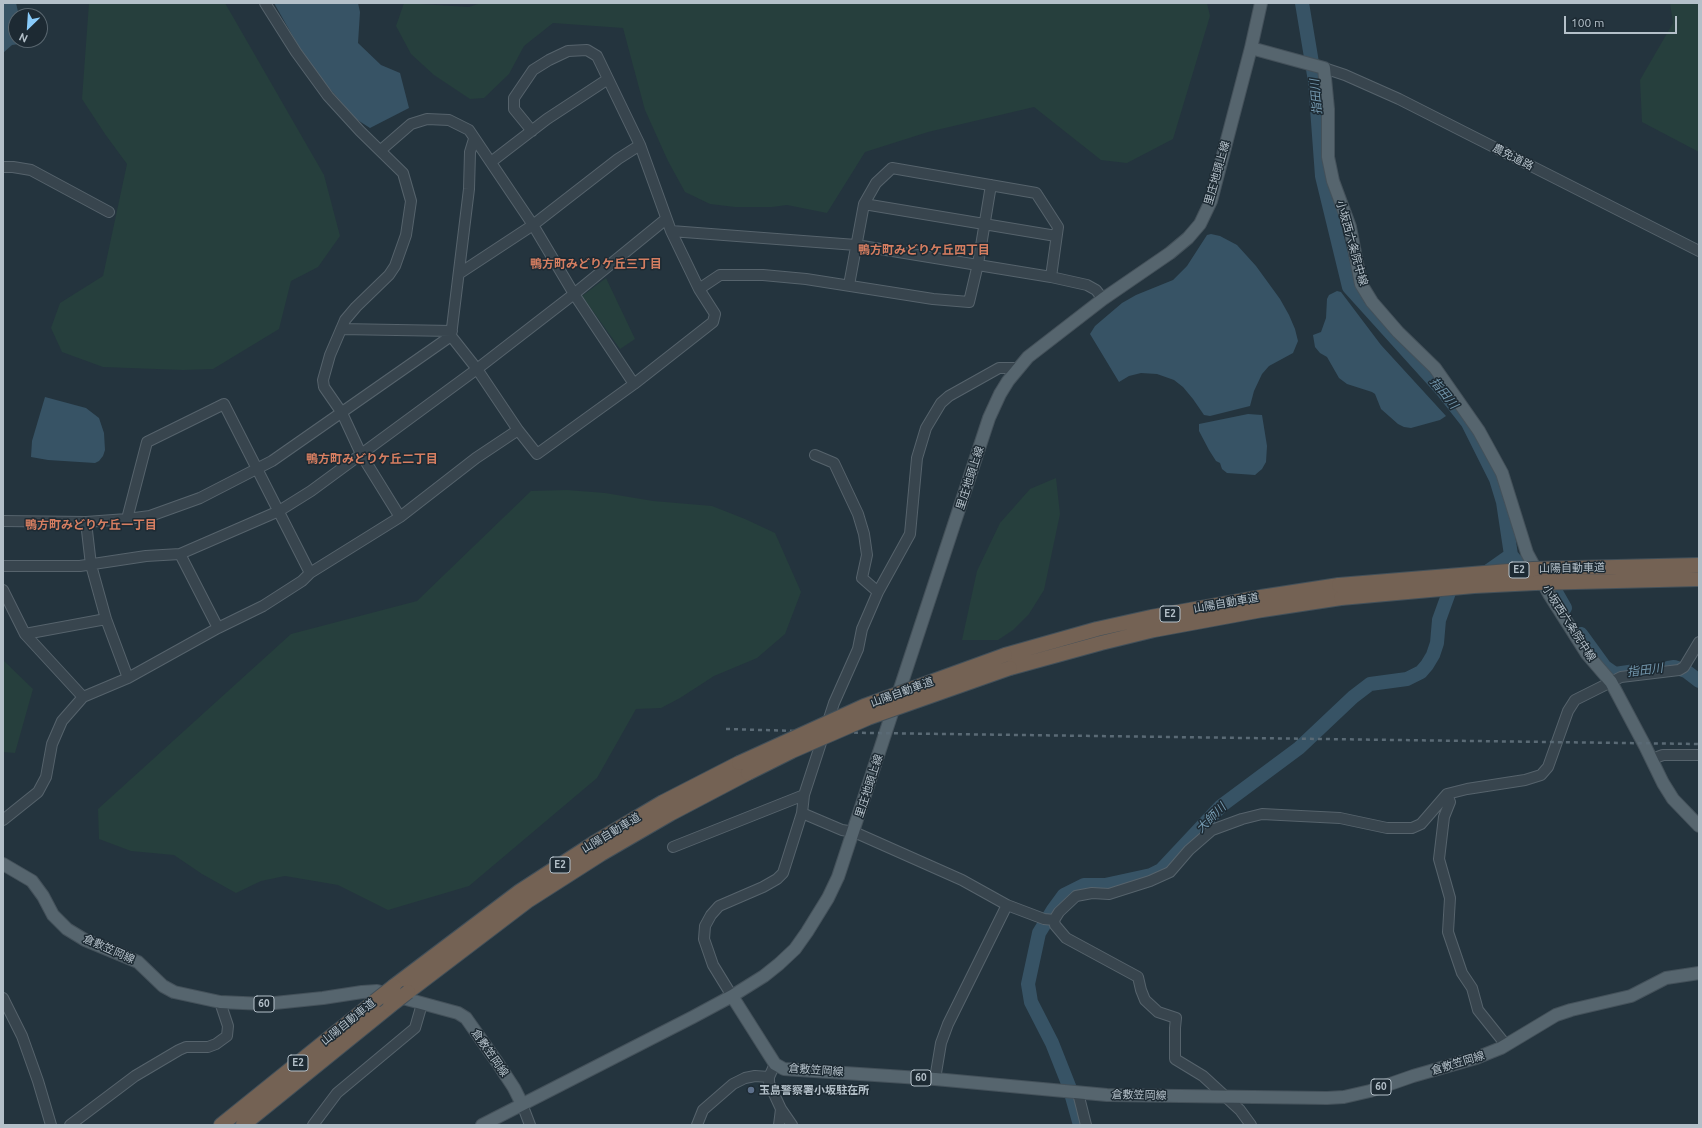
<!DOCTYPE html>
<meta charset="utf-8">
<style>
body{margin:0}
#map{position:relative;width:1702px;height:1128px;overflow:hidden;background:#24343e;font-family:Ubuntu,sans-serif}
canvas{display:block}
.frame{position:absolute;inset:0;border:4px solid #b4c0c9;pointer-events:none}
.north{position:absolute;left:8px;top:8px;width:40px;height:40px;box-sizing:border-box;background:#1d2a33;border:1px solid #59666f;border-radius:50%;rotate:205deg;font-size:11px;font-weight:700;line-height:16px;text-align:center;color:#b4c0c9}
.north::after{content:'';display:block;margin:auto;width:14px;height:18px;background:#88caf9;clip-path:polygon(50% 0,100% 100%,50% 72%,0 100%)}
.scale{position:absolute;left:1564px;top:16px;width:113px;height:18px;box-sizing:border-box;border:2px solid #b4c0c9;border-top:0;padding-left:5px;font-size:12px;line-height:14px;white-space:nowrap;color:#b4c0c9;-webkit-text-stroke:3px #1d2a33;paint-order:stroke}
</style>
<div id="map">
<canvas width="1702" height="1128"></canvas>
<div class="frame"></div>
<div class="north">N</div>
<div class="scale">100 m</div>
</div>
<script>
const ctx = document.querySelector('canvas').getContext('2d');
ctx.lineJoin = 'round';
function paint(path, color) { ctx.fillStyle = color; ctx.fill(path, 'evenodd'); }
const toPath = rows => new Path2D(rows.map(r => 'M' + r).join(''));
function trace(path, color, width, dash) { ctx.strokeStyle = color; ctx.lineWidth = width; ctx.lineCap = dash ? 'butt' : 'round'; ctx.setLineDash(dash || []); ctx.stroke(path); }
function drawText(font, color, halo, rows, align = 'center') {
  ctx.font = font + ' Ubuntu,"Noto Sans JP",sans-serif'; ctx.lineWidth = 3; ctx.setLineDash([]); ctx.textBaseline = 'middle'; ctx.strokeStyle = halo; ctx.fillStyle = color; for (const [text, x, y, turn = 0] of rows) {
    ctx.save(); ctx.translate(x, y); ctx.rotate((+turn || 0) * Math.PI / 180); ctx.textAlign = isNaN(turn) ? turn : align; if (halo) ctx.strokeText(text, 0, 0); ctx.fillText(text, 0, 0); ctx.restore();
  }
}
const green = toPath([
 [89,3,225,3,324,175,340,236,318,267,291,281,279,329,213,369,183,370,103,367,62,352,51,328,60,303,103,276,127,164,105,134,82,99],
 [404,3,469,7,481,3,1207,3,1210,16,1173,139,1127,163,1101,160,1034,107,928,132,865,152,827,213,787,205,772,207,735,207,710,204,685,192,668,161,645,110,623,28,553,23,524,46,509,74,484,98,470,99,434,75,411,54,396,26],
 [1670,3,1699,3,1699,152,1642,122,1640,80,1673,23],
 [606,278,635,339,620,349,582,296],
 [1056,478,1060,514,1044,590,1029,614,1013,630,998,640,962,640,977,571,1000,523,1030,489],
 [567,490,605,493,653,501,712,506,745,519,775,533,801,592,785,634,757,658,714,676,680,698,661,708,636,709,597,778,469,886,388,910,338,885,285,876,261,881,236,893,202,874,174,855,131,851,99,839,98,809,291,634,417,601,531,491],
 [3,660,33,689,15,753,3,752]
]);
const water = toPath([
 [3,3,16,3,19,16,16,16,16,40,20,40,19,44,12,45,3,53],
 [274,3,358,3,360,12,358,43,381,65,400,73,409,108,370,128,356,119,323,81,299,47],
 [1211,234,1220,236,1237,245,1256,266,1280,299,1289,315,1295,329,1298,341,1293,353,1269,366,1262,374,1254,391,1250,406,1210,416,1204,415,1193,399,1183,387,1174,380,1157,374,1141,373,1129,376,1119,382,1090,334,1095,326,1122,303,1136,295,1173,280,1187,266,1207,235],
 [1337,291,1341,292,1381,345,1446,416,1440,420,1411,428,1404,427,1398,424,1381,409,1375,394,1372,392,1347,384,1339,378,1327,357,1320,353,1315,347,1313,335,1321,332,1326,318,1327,299,1329,295],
 [45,397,86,408,99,418,104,433,105,450,103,456,99,461,95,463,48,460,31,457,32,441],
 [1248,414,1262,415,1267,446,1266,462,1262,469,1255,475,1227,473,1222,469,1220,463,1216,461,1209,450,1199,431,1199,424]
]);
const river = toPath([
 [1302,3,1315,81,1322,176,1349,287,1442,390,1468,423,1496,479,1503,502,1511,555,1516,561,1544,571,1565,608],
 [1484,574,1511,555],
 [1581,634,1605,667,1615,674,1635,671],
 [1668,668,1674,667,1686,671,1699,681],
 [1080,1125,1069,1086,1052,1043,1031,1002,1028,984,1039,933,1053,910,1064,895,1084,885,1105,885,1151,875,1161,870,1221,806,1299,748,1353,697,1370,684,1407,679,1421,672,1427,665,1433,655,1437,643,1439,620,1452,584,1458,581]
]);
const minor = toPath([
 [265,3,296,52,328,96,360,131,403,173,411,201,406,235,395,266,389,275,356,307,345,320,330,355,323,380,324,387,342,413,361,454,400,517],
 [1324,68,1345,75,1399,99,1699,251],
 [381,150,411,124,427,119,449,120,469,130,533,225,574,294,634,384],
 [491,162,547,119,608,79],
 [3,167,13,167,31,170,109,212],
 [864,204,1056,236],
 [671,231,856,245,1051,277,1087,285,1096,290,1103,299],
 [460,273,533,225,618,159,640,145],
 [849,285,864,204,876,183,892,168,1036,193,1058,227,1051,277],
 [699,289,720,275,763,275,806,279,933,299,969,302,978,264,991,185],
 [341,329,452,331],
 [451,336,477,369,518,430,537,454,634,384,713,322,715,314,699,289,671,231,640,145,597,56,587,50,568,51,549,60,533,70,514,98,514,109,532,131],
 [815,455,834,463,858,514,864,534,867,555,862,578,878,592],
 [127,519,147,442,224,404,310,573],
 [3,521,86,522,127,519,150,516,200,498,272,461,451,336,469,189,470,152,474,139],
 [86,522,91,565,106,619,128,678],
 [180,554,218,628],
 [3,566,80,566,146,556,180,554,279,511,311,491,477,369,574,294,666,219],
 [3,590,25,634,83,697],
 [25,634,106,619],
 [1652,759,1663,755,1699,755],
 [1447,794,1450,802,1444,817,1439,859,1450,898,1448,932,1462,973,1472,988,1478,1010,1506,1045],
 [802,813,842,830,854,832,962,880,1007,905,1044,919,1054,920,1055,925,1066,938,1138,977,1141,990,1145,1000,1158,1012,1176,1018,1175,1028,1175,1059,1203,1076,1240,1110,1251,1125],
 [3,820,38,792,46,777,52,744,62,721,83,697,128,678,218,628,263,606,302,581,310,573,400,517,476,458,518,430],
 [673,847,804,795],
 [1054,920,1059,912,1076,896,1092,893,1109,894,1150,881,1170,872,1189,850,1212,830,1242,819,1262,814,1281,815,1340,818,1387,828,1412,828,1421,824,1447,794,1467,789,1525,780,1541,775,1548,767,1568,711,1575,700,1621,677,1679,670,1684,667,1699,642],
 [732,996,713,965,704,939,705,926,711,915,719,906,763,887,777,879,783,873,802,813,804,795,834,703,858,649,862,629,878,592,910,534,917,458,926,428,941,403,949,396,999,368,1018,368],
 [3,998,22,1036,38,1081,51,1125],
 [775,1064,769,1077,769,1083,781,1109,779,1125],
 [935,1079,941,1043,948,1024,1007,905],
 [1078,1093,1086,1125],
 [522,1104,530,1125],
 [781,1109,792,1125],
 [70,1125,135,1076,179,1050,186,1047,208,1047,216,1044,227,1036,228,1026,220,1002],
 [313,1125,337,1093,415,1028,422,1004],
 [697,1125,703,1110,733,1084,745,1078,755,1076,769,1077]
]);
const major = toPath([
 [1251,48,1324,68,1328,109,1328,157,1333,181,1350,227,1361,284,1372,302,1398,332,1435,368,1479,431,1502,473,1527,553,1549,594,1587,654,1611,682,1645,746,1663,783,1673,799,1699,826],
 [3,864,32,881,43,896,53,915,67,929,85,940,138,962,163,986,174,992,220,1002,265,1004,323,998,362,992,377,991,458,1013,466,1018,497,1062,514,1088,522,1104],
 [732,996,775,1064,784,1069,935,1079,1107,1095,1327,1098,1344,1097,1370,1091,1413,1076,1476,1058,1501,1048,1556,1015,1571,1010,1631,996,1666,978,1699,973],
 [482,1125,693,1017,732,996,764,976,779,964,795,949,807,932,828,898,838,877,989,418,1000,394,1008,381,1028,357,1103,299,1170,253,1188,238,1200,224,1211,201,1251,48,1261,3]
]);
const highway = toPath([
 [1005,655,1097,629,1151,617,1261,597,1339,585],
 [1010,668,1101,643,1154,630,1262,610,1341,598],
 [394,986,520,891,594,843,663,802,739,763],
 [408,992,529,900,601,854,670,814,748,773],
 [221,1125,375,1001],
 [243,1125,390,1006]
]);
const rail = toPath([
 [726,729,870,733,1699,744]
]);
const highwayBridge = toPath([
 [1339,585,1533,569,1699,565],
 [1341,598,1474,586,1535,583,1699,579],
 [739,763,864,706,1005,655],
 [748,773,792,751,868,718,1010,668],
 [375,1001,394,986],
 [390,1006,408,992]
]);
const markers = [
 [751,1090,4,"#5c6f8a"]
];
const shields = [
 [1519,570,20],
 [1170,614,20],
 [560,865,20],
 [264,1004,20],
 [298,1063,20],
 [921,1078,20],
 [1381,1087,20]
];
const shieldNames = [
 ["E2",1519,570],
 ["E2",1170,614],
 ["E2",560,865],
 ["60",264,1004],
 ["E2",298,1063],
 ["60",921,1078],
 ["60",1381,1087]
];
const streetNames = [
 ["農免道路",1513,157,27],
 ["里庄地頭上線",1217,173,-74],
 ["小坂西六条院中線",1352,243,74],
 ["里庄地頭上線",970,478,-72],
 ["山陽自動車道",1572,568,-1],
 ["山陽自動車道",1226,603,-10],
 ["小坂西六条院中線",1569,623,57],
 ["山陽自動車道",902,692,-20],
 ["里庄地頭上線",869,786,-72],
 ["山陽自動車道",611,833,-31],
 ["倉敷笠岡線",109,949,24],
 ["山陽自動車道",348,1022,-39],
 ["倉敷笠岡線",490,1053,55],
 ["倉敷笠岡線",1458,1063,-17],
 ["倉敷笠岡線",816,1070,4],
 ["倉敷笠岡線",1139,1095,1]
];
const poiNames = [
 ["玉島警察署小坂駐在所",759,1090]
];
const waterNames = [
 ["指田川",1316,97,-95],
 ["指田川",1444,393,51],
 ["指田川",1645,670,-7],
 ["大師川",1211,818,-45]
];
const neighbourhoodNames = [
 ["鴨方町みどりケ丘四丁目",924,250],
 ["鴨方町みどりケ丘三丁目",596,264],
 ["鴨方町みどりケ丘二丁目",372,459],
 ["鴨方町みどりケ丘一丁目",91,525]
];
paint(green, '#263f3d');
paint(water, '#375365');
trace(river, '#375365', 14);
trace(minor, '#56636c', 12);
trace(major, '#44515a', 14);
trace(highway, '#435059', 16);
trace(minor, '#38454e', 10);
trace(major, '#56656e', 12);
trace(highway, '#746254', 14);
trace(rail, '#5a6a75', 2.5, [4, 4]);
trace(highwayBridge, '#435059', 16, []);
trace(highwayBridge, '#746254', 14);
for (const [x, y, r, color] of markers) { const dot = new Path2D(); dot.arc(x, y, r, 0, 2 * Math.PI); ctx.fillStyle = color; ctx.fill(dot); trace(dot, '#1d2a33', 1.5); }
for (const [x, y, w] of shields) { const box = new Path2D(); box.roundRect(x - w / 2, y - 8, w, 16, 3); ctx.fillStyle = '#1d2a33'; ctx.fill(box); trace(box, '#b4c0c9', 1); }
drawText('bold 10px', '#b4c0c9', null, shieldNames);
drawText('11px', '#b4c0c9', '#1d2a33', streetNames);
drawText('bold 11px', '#b4c0c9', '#1d2a33', poiNames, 'left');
drawText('italic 12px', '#7397ad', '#1d2a33', waterNames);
drawText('bold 12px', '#d67e61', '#1d2a33', neighbourhoodNames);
</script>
